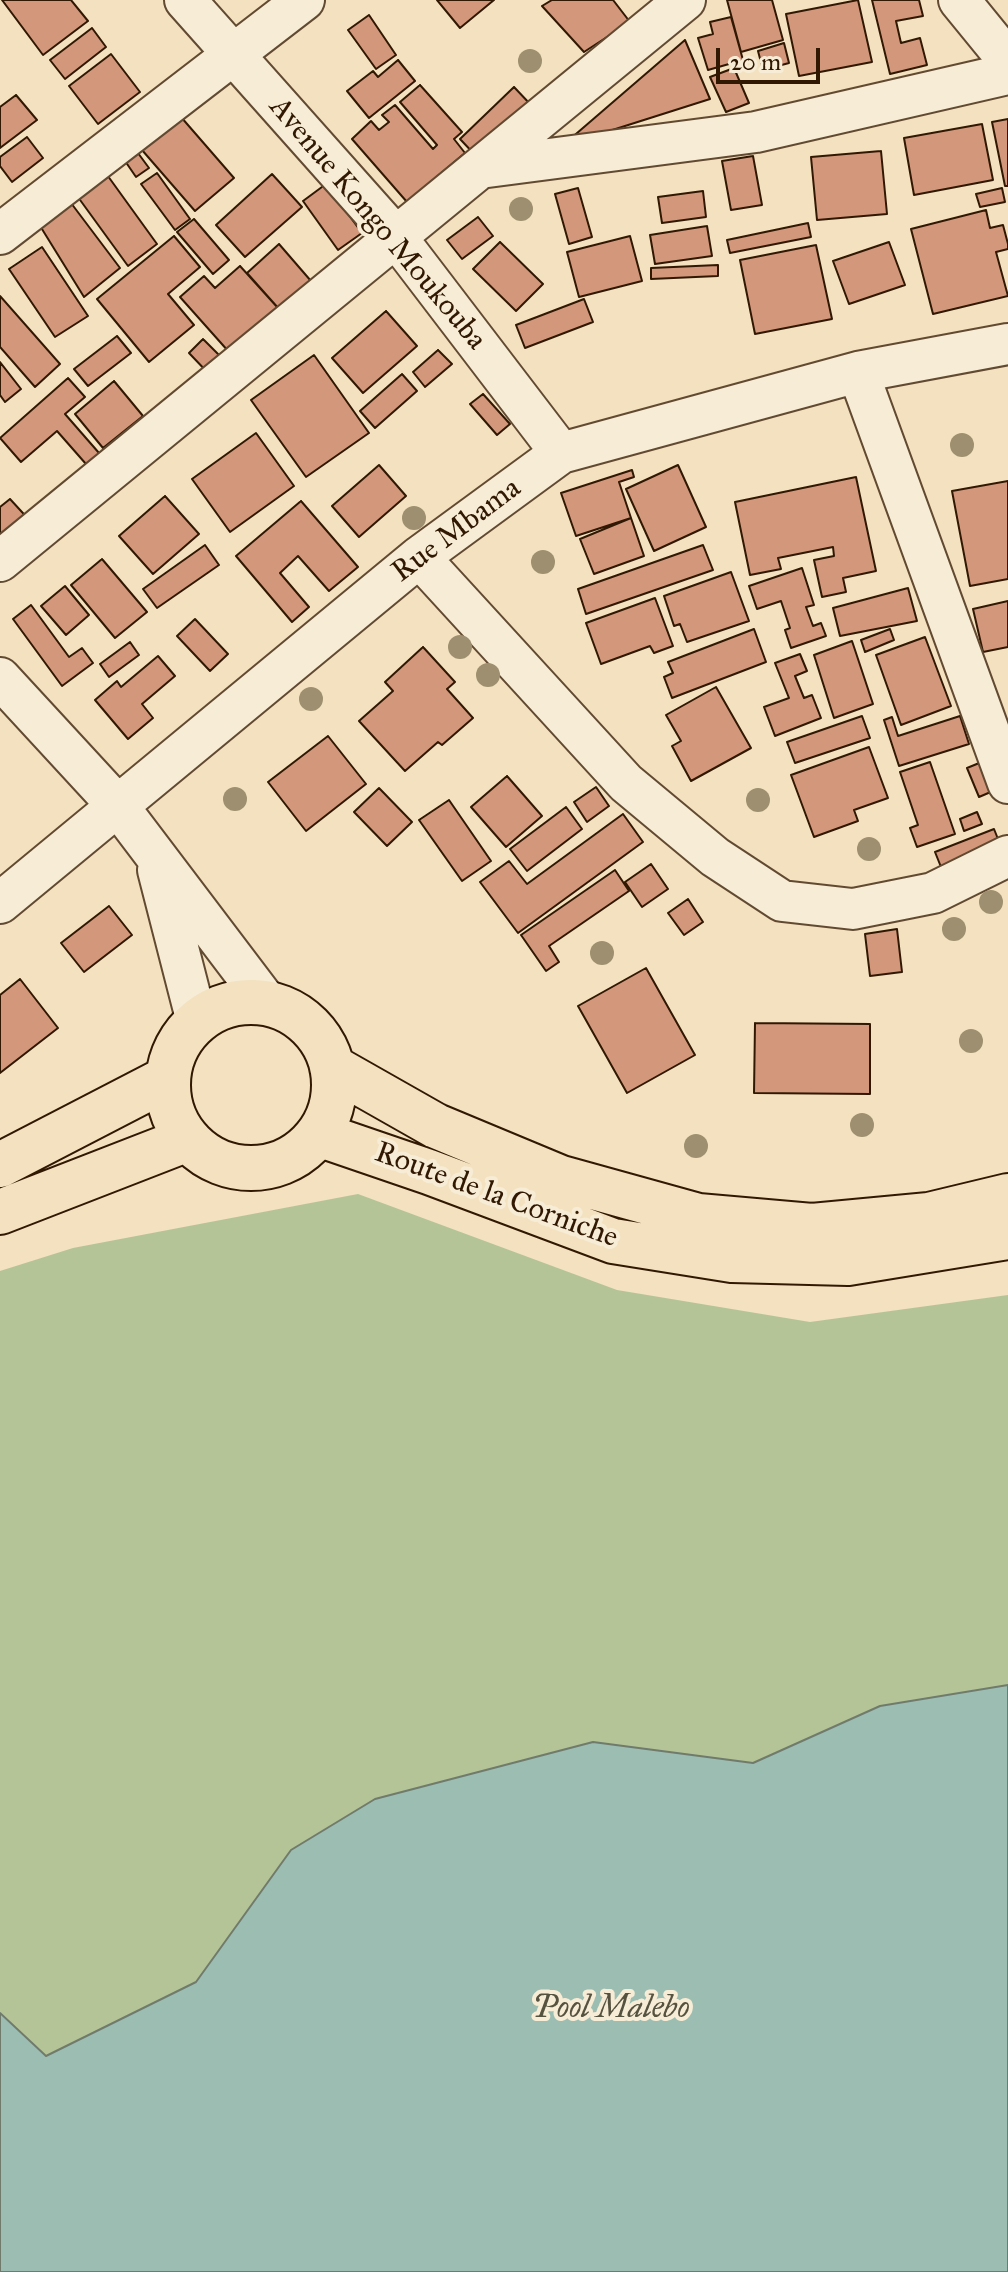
<!DOCTYPE html>
<style>
body{margin:0}
#map{position:relative;width:1008px;height:2272px;overflow:hidden;background:#f3e1bf;font-family:"IM FELL Great Primer",serif}
canvas{display:block}
.scale{position:absolute;left:716px;top:48px;width:104px;height:36px;box-sizing:border-box;border:4px solid #311803;border-top:0;padding-left:10px;font-size:24px;line-height:28px;white-space:nowrap;color:#311803;-webkit-text-stroke:6px #f7ecd5;paint-order:stroke}
</style>
<div id="map">
<canvas width="1008" height="2272"></canvas>
<div class="scale">20 m</div>
</div>
<script>
const ctx = document.querySelector('canvas').getContext('2d');
ctx.lineJoin = 'round';
function paint(path, color) { ctx.fillStyle = color; ctx.fill(path, 'evenodd'); }
const toPath = rows => new Path2D(rows.map(r => 'M' + r).join(''));
function trace(path, color, width, dash) { ctx.strokeStyle = color; ctx.lineWidth = width; ctx.lineCap = dash ? 'butt' : 'round'; ctx.setLineDash(dash || []); ctx.stroke(path); }
function drawText(font, color, halo, rows, align = 'center') {
  ctx.font = font + ' "IM FELL Great Primer",serif'; ctx.lineWidth = 8; ctx.setLineDash([]); ctx.textBaseline = 'middle'; ctx.strokeStyle = halo; ctx.fillStyle = color; for (const [text, x, y, turn = 0] of rows) {
    ctx.save(); ctx.translate(x, y); ctx.rotate((+turn || 0) * Math.PI / 180); ctx.textAlign = isNaN(turn) ? turn : align; if (halo) ctx.strokeText(text, 0, 0); ctx.fillText(text, 0, 0); ctx.restore();
  }
}
const green = toPath([
 [358,1194,617,1290,810,1322,1008,1295,1008,1685,880,1706,753,1763,593,1742,291,1850,196,1982,46,2056,0,2013,0,1271,73,1248]
]);
const water = toPath([
 [1008,1685,1008,2272,0,2272,0,2013,46,2056,196,1982,291,1850,375,1799,593,1742,753,1763,880,1706,1008,1685]
]);
const building = toPath([
 [2,0,71,0,88,21,43,55,2,0],
 [437,0,494,0,460,28,437,0],
 [552,0,613,0,630,22,584,52,542,6,552,0],
 [727,0,772,0,783,40,741,52,727,0],
 [858,0,872,62,799,76,786,14,858,0],
 [872,0,919,0,923,16,896,21,901,43,920,38,927,65,890,74,872,0],
 [369,15,396,55,376,69,348,30,369,15],
 [731,17,743,60,708,70,698,38,713,34,710,22,731,17],
 [92,28,106,47,65,79,50,60,92,28],
 [685,40,710,99,562,146,685,40],
 [784,43,789,63,763,70,758,51,784,43],
 [111,54,140,92,98,124,69,86,111,54],
 [398,60,415,81,369,118,347,91,373,71,378,77,398,60],
 [734,68,749,103,726,112,710,77,734,68],
 [420,85,462,132,454,139,465,153,407,202,352,139,371,121,379,130,389,122,382,115,395,105,433,149,437,145,400,102,420,85],
 [514,87,531,105,477,157,460,139,514,87],
 [16,95,37,120,0,148,0,107,16,95],
 [181,117,234,178,195,211,142,150,181,117],
 [1008,119,1008,186,1005,186,992,122,1008,119],
 [982,124,993,180,914,195,904,138,982,124],
 [27,137,43,158,12,182,0,166,0,157,27,137],
 [135,149,149,168,136,177,123,158,135,149],
 [881,151,887,214,817,220,811,157,881,151],
 [753,156,762,205,731,210,722,161,753,156],
 [105,172,157,244,128,266,75,193,105,172],
 [157,173,190,219,175,230,141,184,157,173],
 [272,174,302,207,245,257,216,225,272,174],
 [326,184,362,233,338,250,303,201,326,184],
 [578,188,592,237,569,244,555,194,578,188],
 [1002,188,1005,202,980,207,976,194,1002,188],
 [703,191,706,217,662,223,658,197,703,191],
 [68,199,120,268,84,297,37,221,68,199],
 [986,210,990,228,1003,225,1008,244,1008,249,996,252,1008,296,933,314,911,229,986,210],
 [478,217,493,236,462,259,447,240,478,217],
 [194,219,229,260,213,274,177,232,194,219],
 [808,223,811,237,730,253,727,240,808,223],
 [707,226,712,256,655,264,650,235,707,226],
 [174,236,200,267,168,294,194,325,149,362,97,299,174,236],
 [630,236,642,281,579,297,567,252,630,236],
 [500,242,543,284,516,311,473,269,500,242],
 [889,242,905,285,849,304,833,261,889,242],
 [279,244,311,281,279,309,247,273,279,244],
 [816,245,832,319,755,334,740,260,816,245],
 [42,247,88,316,55,337,9,269,42,247],
 [718,265,718,276,651,279,651,268,718,265],
 [240,266,278,308,229,352,180,297,204,276,215,288,240,266],
 [0,296,60,364,35,387,0,347,0,296],
 [584,299,593,322,525,348,516,325,584,299],
 [386,311,417,346,363,393,332,358,386,311],
 [117,336,131,353,88,386,74,369,117,336],
 [203,339,225,361,210,375,189,353,203,339],
 [438,350,452,364,425,387,413,372,438,350],
 [314,355,369,433,306,477,251,400,314,355],
 [0,362,21,389,5,402,0,395,0,362],
 [402,374,417,391,375,428,360,411,402,374],
 [68,378,85,397,65,414,106,461,93,472,57,431,21,462,0,438,68,378],
 [114,381,143,416,103,448,75,414,114,381],
 [483,394,510,424,497,435,470,404,483,394],
 [256,433,294,486,230,532,192,479,256,433],
 [379,465,406,496,359,537,332,506,379,465],
 [678,465,706,527,654,551,626,489,678,465],
 [632,470,634,477,619,482,631,518,576,536,561,493,632,470],
 [856,477,876,571,843,578,846,592,822,597,814,560,834,556,833,547,778,558,781,569,750,575,735,502,856,477],
 [1008,481,1008,579,970,586,952,491,1008,481],
 [165,496,199,534,153,574,119,536,165,496],
 [10,499,32,523,0,538,0,507,10,499],
 [301,501,358,567,329,591,298,556,280,573,309,607,292,622,236,556,301,501],
 [631,518,644,556,594,574,580,539,631,518],
 [205,545,219,565,157,608,143,589,205,545],
 [703,545,713,570,586,614,578,589,703,545],
 [102,559,147,612,115,638,71,585,102,559],
 [802,568,814,605,806,607,813,626,821,623,826,636,791,648,785,630,790,628,781,601,757,609,749,586,802,568],
 [731,572,749,621,687,642,680,624,674,626,664,596,731,572],
 [65,586,89,615,66,635,41,606,65,586],
 [908,588,917,621,840,636,833,608,908,588],
 [655,598,673,646,654,653,650,646,601,664,586,623,655,598],
 [1008,601,1008,647,983,652,973,609,1008,601],
 [31,605,69,657,82,648,93,663,62,686,13,619,31,605],
 [195,619,228,654,210,671,177,636,195,619],
 [754,629,766,662,672,698,664,677,673,673,668,662,754,629],
 [890,629,894,640,865,652,861,640,890,629],
 [925,637,951,706,901,725,876,655,925,637],
 [852,641,873,704,834,718,814,655,852,641],
 [130,642,139,655,109,677,100,664,130,642],
 [423,647,455,682,447,689,473,718,442,745,438,742,405,771,359,721,393,691,385,682,423,647],
 [800,654,807,671,795,676,804,698,812,695,821,718,775,736,764,707,789,698,775,663,800,654],
 [158,656,175,676,142,704,153,718,128,739,95,700,117,681,121,687,158,656],
 [716,687,751,748,691,781,672,746,681,741,666,715,716,687],
 [862,716,870,738,795,763,787,742,862,716],
 [960,716,969,744,899,766,884,720,892,717,898,736,960,716],
 [328,736,366,784,306,831,268,782,328,736],
 [869,747,888,798,854,810,858,821,814,837,791,775,869,747],
 [989,759,1000,788,979,797,967,768,989,759],
 [930,762,955,834,917,847,910,828,918,825,900,772,930,762],
 [507,776,542,816,506,847,471,807,507,776],
 [596,787,609,806,587,822,574,802,596,787],
 [379,788,412,822,387,846,354,812,379,788],
 [449,800,491,861,462,881,419,820,449,800],
 [566,807,582,829,527,871,510,849,566,807],
 [977,812,982,824,964,831,960,819,977,812],
 [623,814,643,842,518,933,480,882,509,861,527,884,623,814],
 [994,829,1002,849,943,872,935,852,994,829],
 [651,864,668,889,642,907,625,882,651,864],
 [615,870,629,891,549,946,559,962,546,971,521,935,615,870],
 [688,899,703,922,684,935,668,913,688,899],
 [109,906,132,935,84,972,61,943,109,906],
 [897,929,902,972,870,976,865,934,897,929],
 [646,968,695,1055,627,1093,578,1006,646,968],
 [20,979,58,1028,0,1073,0,995,20,979],
 [755,1023,870,1024,870,1094,754,1093,755,1023]
]);
const minor = toPath([
 [185,0,396,237,561,453],
 [959,0,1008,60],
 [480,168,756,132,1008,74],
 [0,234,304,0],
 [858,372,1008,783],
 [419,557,626,783,715,857,782,901,853,909,933,893,1008,856],
 [0,561,685,0],
 [0,678,118,806,268,1004],
 [158,870,197,1022],
 [0,903,419,557,561,453,858,372,1008,344]
]);
const major = toPath([
 '168 1085a83 83 0 1 1 166 0a83 83 0 1 1-166 0Z',
 [332,1067,436,1126,561,1178,698,1216,812,1226,929,1215,1008,1196],
 [318,1134,429,1172,613,1241,732,1260,848,1263,1008,1237],
 [0,1165,168,1078],
 [0,1212,188,1139]
]);
const trees = [
 [530,61],
 [521,209],
 [962,445],
 [414,518],
 [543,562],
 [460,647],
 [488,675],
 [311,699],
 [235,799],
 [758,800],
 [869,849],
 [991,902],
 [954,929],
 [602,953],
 [971,1041],
 [862,1125],
 [696,1146]
];
const streetNames = [
 ["Avenue Kongo Moukouba",377,224,50],
 ["Rue Mbama",457,531,-37],
 ["Route de la Corniche",496,1196,20]
];
const waterNames = [
 ["Pool Malebo",611,2009]
];
paint(green, '#b5c496');
paint(water, '#9bbdb2');
trace(water, '#717b6c', 2);
paint(building, '#d3977b');
trace(building, '#311803', 2);
trace(minor, '#624a32', 44);
trace(major, '#311803', 48);
trace(minor, '#f7ecd5', 40);
trace(major, '#f3e1bf', 44);
ctx.fillStyle = '#9e8f70';
for (const [x, y] of trees) { ctx.beginPath(); ctx.arc(x, y, 12, 0, 2 * Math.PI); ctx.fill(); }
drawText('30px', '#311803', '#f7ecd5', streetNames);
drawText('italic 32px', '#565240', '#f7ecd5', waterNames);
</script>
